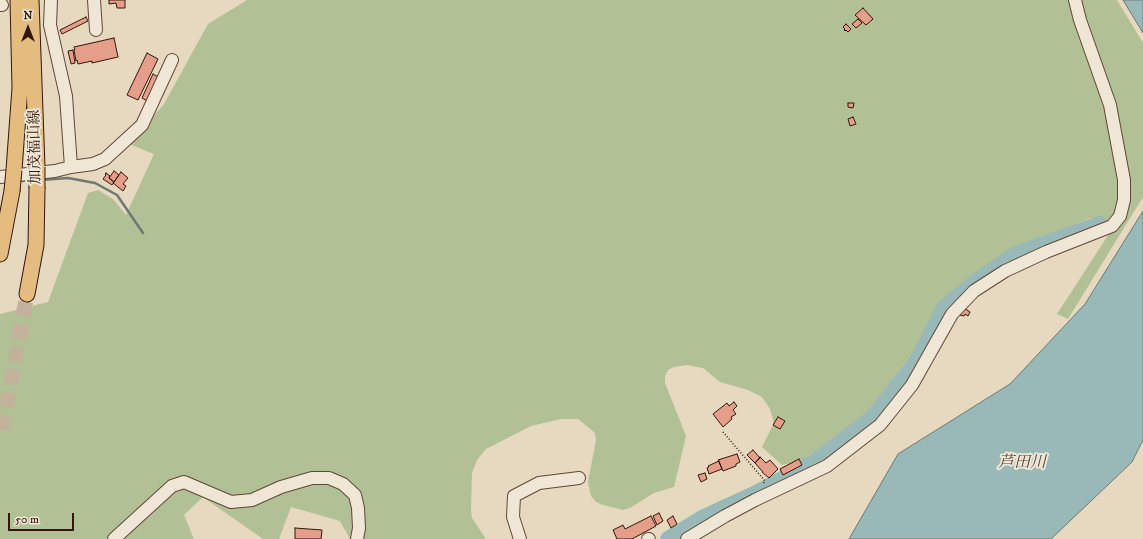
<!DOCTYPE html>
<meta charset="utf-8">
<style>
body{margin:0}
#map{position:relative;width:1143px;height:539px;overflow:hidden;background:#e7d9bf;font-family:"IM FELL DW Pica",serif}
canvas{display:block}
.north{position:absolute;left:8px;top:8px;width:40px;height:40px;-webkit-text-stroke:3px #efe6d5;paint-order:stroke;rotate:0deg;font-size:11px;font-weight:700;line-height:16px;text-align:center;color:#34160b}
.north::after{content:'';display:block;margin:auto;width:14px;height:18px;background:#34160b;clip-path:polygon(50% 0,100% 100%,50% 72%,0 100%)}
.scale{position:absolute;left:8px;top:513px;width:66px;height:18px;box-sizing:border-box;border:2px solid #34160b;border-top:0;padding-left:5px;font-size:12px;line-height:14px;white-space:nowrap;color:#34160b;-webkit-text-stroke:3px #efe6d5;paint-order:stroke}
</style>
<div id="map">
<canvas width="1143" height="539"></canvas>
<div class="north">N</div>
<div class="scale">50 m</div>
</div>
<script>
const ctx = document.querySelector('canvas').getContext('2d');
ctx.lineJoin = 'round';
function paint(path, color) { ctx.fillStyle = color; ctx.fill(path, 'evenodd'); }
const toPath = rows => new Path2D(rows.map(r => 'M' + r).join(''));
function trace(path, color, width, dash) { ctx.strokeStyle = color; ctx.lineWidth = width; ctx.lineCap = dash ? 'butt' : 'round'; ctx.setLineDash(dash || []); ctx.stroke(path); }
function drawText(font, color, halo, rows, align = 'center') {
  ctx.font = font + ' "IM FELL DW Pica","Noto Serif JP",serif'; ctx.lineWidth = 4; ctx.setLineDash([]); ctx.textBaseline = 'middle'; ctx.strokeStyle = halo; ctx.fillStyle = color; for (const [text, x, y, turn = 0] of rows) {
    ctx.save(); ctx.translate(x, y); ctx.rotate((+turn || 0) * Math.PI / 180); ctx.textAlign = isNaN(turn) ? turn : align; if (halo) ctx.strokeText(text, 0, 0); ctx.fillText(text, 0, 0); ctx.restore();
  }
}
const green = toPath([
 [247,0,1117,0,1143,43,1143,197,1068,319,1057,314,1114,226,1090,218,1015,251,946,303,900,380,877,410,801,461,782,465,762,447,774,423,770,409,762,397,748,390,720,382,703,368,687,365,674,367,668,370,665,376,665,383,686,436,674,487,654,493,630,508,623,510,603,505,596,502,591,496,588,482,596,440,595,433,578,419,561,419,531,426,486,449,477,460,472,473,471,511,472,518,486,539,350,539,340,521,291,507,279,539,263,539,203,497,184,515,194,539,0,539,0,314,48,302,88,193,98,190,113,199,126,215,154,154,129,144,164,104,208,24]
]);
const water = toPath([
 [1123,0,1143,0,1143,33,1123,0],
 [1143,211,1143,440,1132,462,1051,539,849,539,898,454,1010,384,1085,304,1143,211]
]);
const stream = toPath([
 [41,180,68,178,95,183,117,195,143,233],
 [17,181,32,180]
]);
const river = toPath([
 [668,539,702,518,754,494,814,462,872,418,916,363,944,308,978,280,1016,254,1099,224]
]);
const building = toPath([
 [109,0,125,0,125,8,117,8,116,3,109,4,109,0],
 [863,8,873,19,866,25,855,15,863,8],
 [86,17,88,21,62,34,60,30,86,17],
 [858,19,862,23,856,28,852,24,858,19],
 [846,24,851,29,848,32,846,30,845,31,844,30,845,29,843,27,846,24],
 [114,38,118,57,92,63,92,61,78,64,77,60,76,61,74,50,75,49,74,47,114,38],
 [73,50,75,63,71,64,68,51,73,50],
 [147,53,158,59,138,100,127,95,147,53],
 [153,74,160,78,149,102,142,98,153,74],
 [848,103,854,103,853,108,848,107,848,103],
 [853,117,856,124,850,126,848,119,853,117],
 [114,171,119,175,114,182,109,178,114,171],
 [121,172,128,178,123,184,126,186,123,191,113,183,121,172],
 [106,173,110,176,109,178,114,182,112,185,103,179,106,175,105,174,106,173],
 [964,308,970,312,968,316,965,314,964,316,960,315,964,308],
 [734,402,737,406,733,410,736,414,731,417,732,419,723,427,713,414,727,403,729,406,734,402],
 [778,417,785,421,780,429,773,425,778,417],
 [753,450,760,458,755,463,747,455,753,450],
 [737,454,740,462,736,464,736,466,723,471,718,460,737,454],
 [760,457,766,463,770,460,778,469,769,478,762,472,763,472,755,463,760,457],
 [799,459,802,465,783,475,780,469,799,459],
 [719,461,722,469,709,474,707,468,709,467,708,466,719,461],
 [705,473,707,479,701,482,698,475,705,473],
 [659,513,663,521,657,525,653,516,659,513],
 [651,516,656,526,632,539,617,539,613,530,623,525,625,529,651,516],
 [673,516,677,524,671,528,667,520,673,516],
 [295,528,322,530,321,539,295,539,295,528]
]);
const majorTunnel = toPath([
 [0,429,6,411,27,294]
]);
const path = toPath([
 [723,432,765,481,763,484]
]);
const minor = toPath([
 [51,0,50,25,66,96,71,167],
 [94,0,96,30],
 [0,5,2,5],
 [0,177,55,171,71,167,93,164,105,159,142,125,172,60],
 [114,539,172,486,184,482,231,502,252,500,281,487,312,478,329,478,343,484,355,495,358,508,359,528,357,539],
 [520,539,513,517,514,496,539,483,579,478],
 [648,539,649,539],
 [687,539,725,516,755,500,827,466,880,425,912,385,952,314,974,291,1005,271,1046,252,1112,226,1120,216,1124,200,1124,180,1110,105,1080,20,1075,0]
]);
const major = toPath([
 [31,0,37,167],
 [14,170,20,88,18,0],
 [0,254,12,191],
 [27,294,36,245,37,189]
]);
const majorBridge = toPath([
 [37,189,37,167],
 [12,191,14,170]
]);
const streetNames = [
 ["加茂福山線",36,147,-91]
];
const waterNames = [
 ["芦田川",1022,464]
];
paint(green, '#b1c095');
paint(water, '#98b9b8');
trace(water, '#707873', 1);
trace(stream, '#707873', 2.5);
trace(river, '#98b9b8', 16);
paint(building, '#e49e8a');
trace(building, '#34160b', 1);
trace(majorTunnel, '#c3b29b', 15, [15, 8]);
trace(minor, '#614738', 14);
trace(major, '#34160b', 17);
trace(path, '#34160b', 1.5, [1, 2]);
trace(minor, '#efe6d5', 12);
trace(major, '#e4bc80', 15);
trace(majorBridge, '#34160b', 17, []);
trace(majorBridge, '#e4bc80', 15);
drawText('15px', '#34160b', '#efe6d5', streetNames);
drawText('italic 16px', '#52473f', '#efe6d5', waterNames);
</script>
